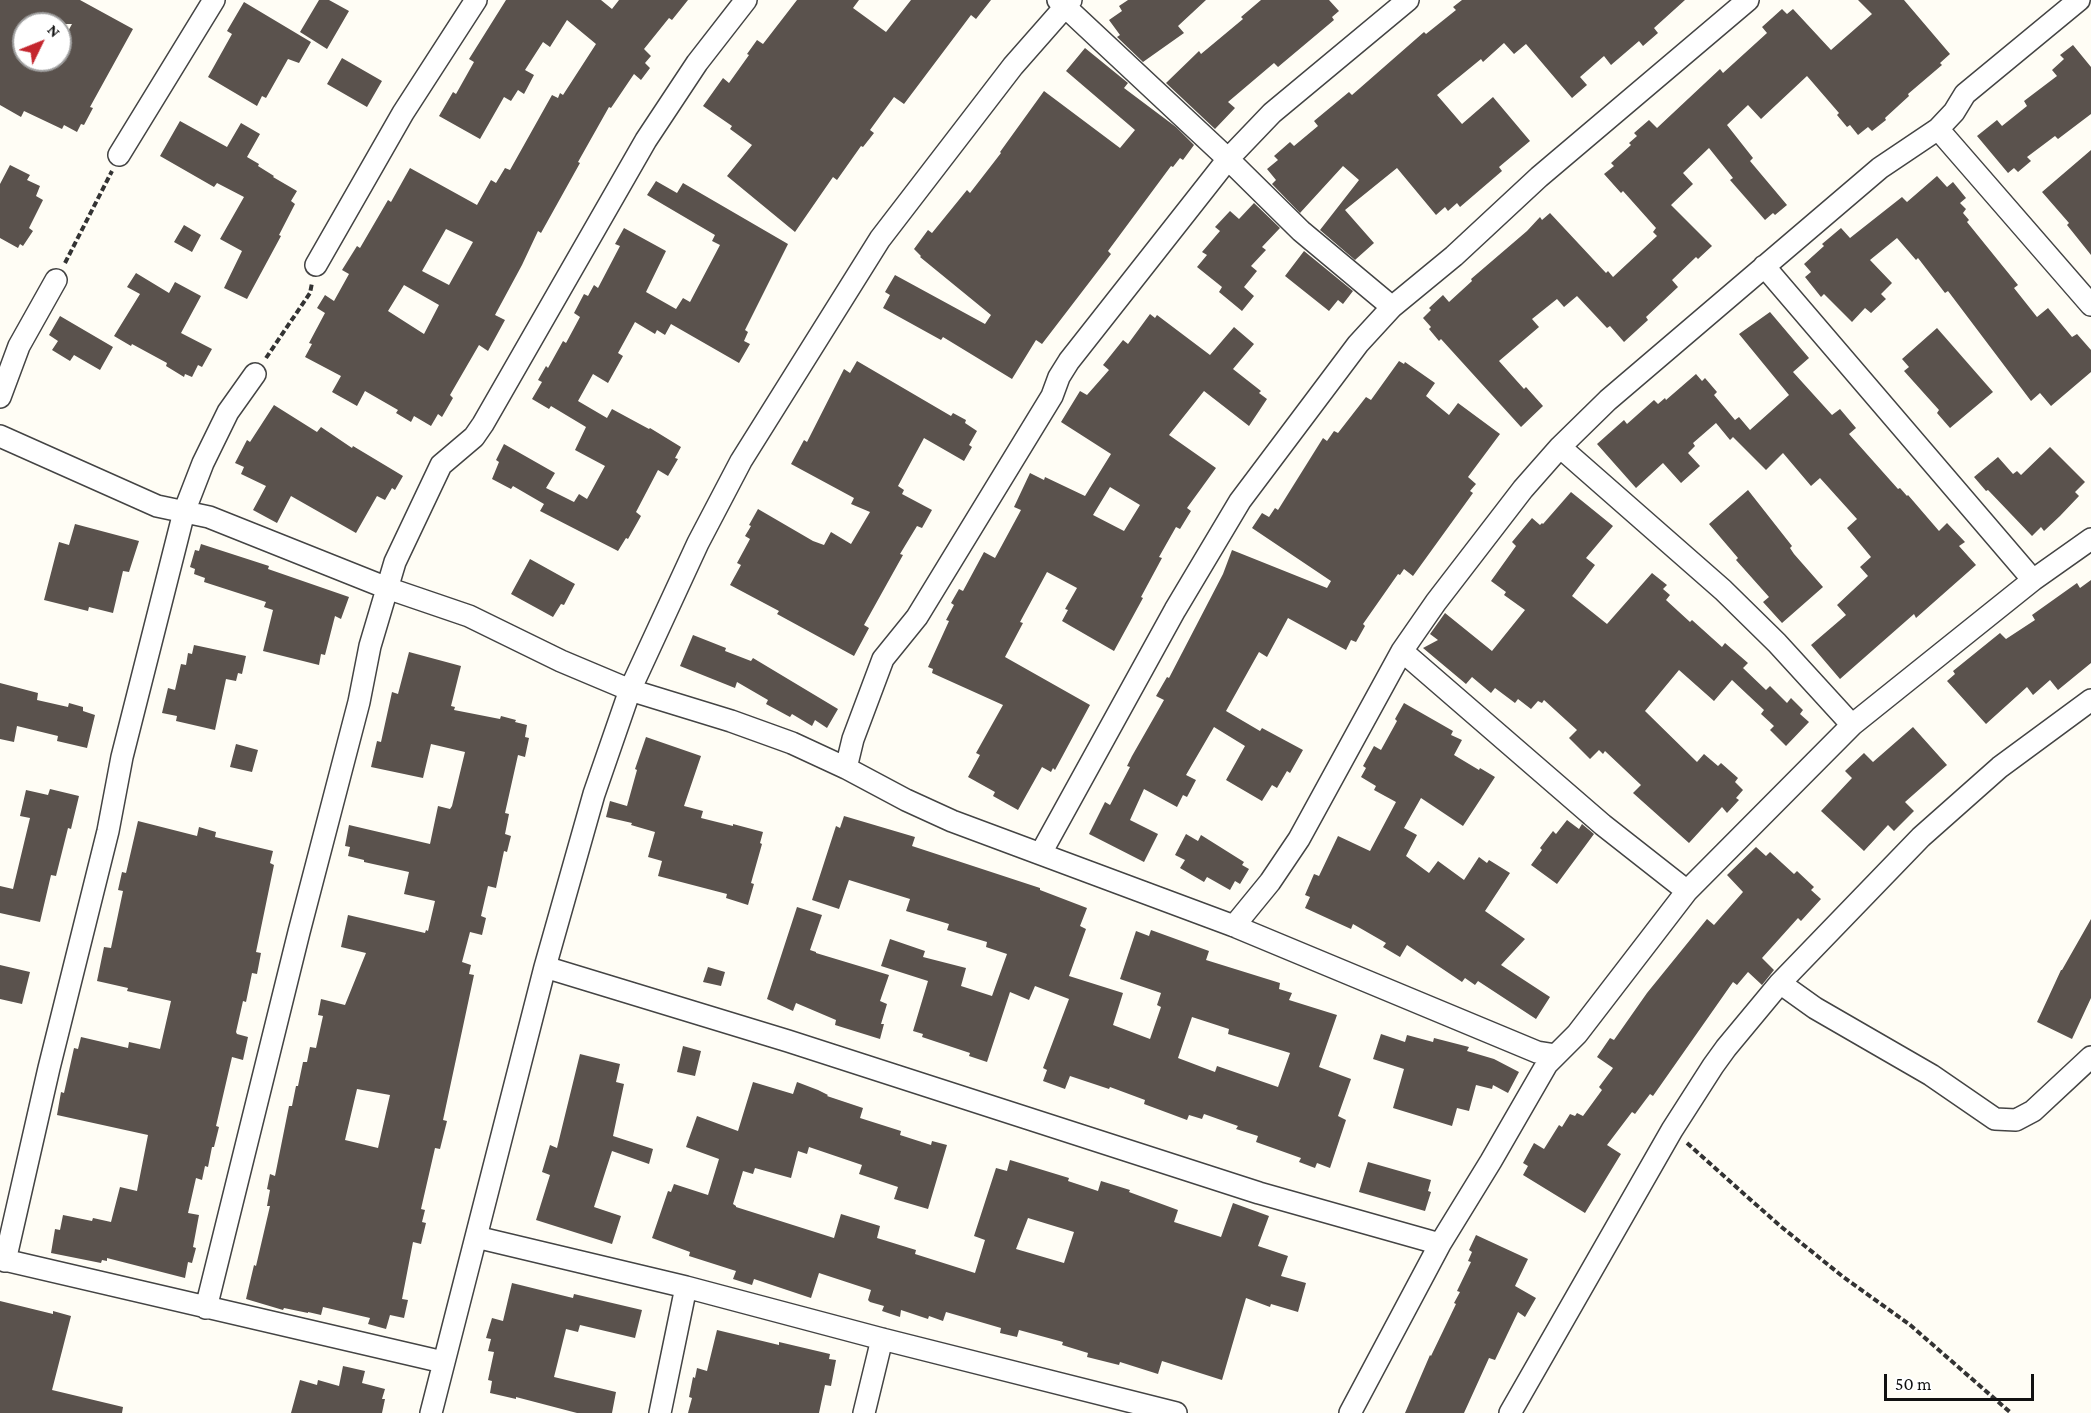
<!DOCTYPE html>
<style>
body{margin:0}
#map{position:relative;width:2091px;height:1413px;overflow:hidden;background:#fffdf5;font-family:"Crimson Pro",serif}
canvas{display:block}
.north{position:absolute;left:12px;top:12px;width:60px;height:60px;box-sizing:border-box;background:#fff;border:2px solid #a0a0a0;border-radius:50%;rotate:47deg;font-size:16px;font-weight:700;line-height:24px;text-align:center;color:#111}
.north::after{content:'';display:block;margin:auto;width:21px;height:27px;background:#c4262e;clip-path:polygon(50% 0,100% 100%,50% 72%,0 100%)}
.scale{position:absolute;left:1884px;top:1374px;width:150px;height:27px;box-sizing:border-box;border:3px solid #111;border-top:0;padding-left:8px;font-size:18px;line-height:21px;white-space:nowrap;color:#111;-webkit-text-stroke:4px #fff;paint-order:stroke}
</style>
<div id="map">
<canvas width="2091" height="1413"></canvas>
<div class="north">N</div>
<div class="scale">50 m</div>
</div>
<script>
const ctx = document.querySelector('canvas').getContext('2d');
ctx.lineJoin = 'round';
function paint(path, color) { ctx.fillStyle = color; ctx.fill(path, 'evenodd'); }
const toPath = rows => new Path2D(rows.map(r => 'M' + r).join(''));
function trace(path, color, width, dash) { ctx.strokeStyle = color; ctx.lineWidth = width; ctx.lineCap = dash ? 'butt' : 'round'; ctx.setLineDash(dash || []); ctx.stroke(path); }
const building = toPath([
 [0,0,80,0,133,29,90,107,93,108,84,125,81,124,77,132,64,125,62,129,24,111,21,117,0,105],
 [24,24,72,24,60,46,60,60,24,60],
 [319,0,329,0,349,11,327,49,300,32],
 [506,0,601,0,612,9,619,0,688,0,672,20,669,18,644,49,651,56,645,63,650,68,641,80,634,74,611,108,609,107,578,162,580,163,541,233,538,231,522,265,495,315,505,320,488,351,479,345,450,395,453,398,442,417,438,414,431,426,414,416,411,422,396,413,398,410,365,391,357,406,332,392,341,376,305,357,312,344,309,343,325,313,317,308,325,295,334,301,349,274,342,270,357,246,360,248,388,200,391,202,410,168,477,205,491,180,496,183,505,168,510,170,552,95,558,98,560,93,563,95,596,44,567,20,550,47,543,42,525,70,534,75,524,94,518,90,511,101,504,97,480,139,439,116,453,92,456,94,474,62,469,59],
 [446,229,473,242,449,285,422,271],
 [404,285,439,305,424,334,388,311],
 [797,0,859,0,853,8,886,32,911,0,991,0,976,19,971,15,904,104,894,97,870,130,874,133,863,147,861,146,837,180,833,177,795,232,727,176,752,145,730,129,732,126,703,106,723,78,729,83,749,55,747,54,757,40,763,44],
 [1128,0,1206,0,1178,26,1184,33,1143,62,1117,37,1120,35,1109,20,1122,11,1119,6],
 [1261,0,1329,0,1339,11,1332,17,1334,20,1278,67,1274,63,1228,102,1235,108,1215,129,1166,83,1199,51,1201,54,1243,19,1241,17],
 [1462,0,1685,0,1654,28,1658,33,1643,46,1639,41,1611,65,1604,56,1580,77,1587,85,1572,98,1526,44,1514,54,1504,43,1483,62,1481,59,1437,95,1462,124,1493,97,1530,141,1499,167,1502,171,1460,207,1457,203,1448,211,1445,207,1436,215,1397,168,1345,210,1374,243,1355,260,1320,230,1359,180,1343,166,1300,213,1272,184,1276,180,1267,169,1278,160,1274,156,1290,142,1294,146,1318,126,1314,121,1349,92,1352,95,1424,32,1426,34,1456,10,1453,7],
 [1858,0,1904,0,1950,54,1940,63,1942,65,1908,94,1909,96,1885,118,1886,120,1872,131,1868,127,1858,135,1850,125,1847,127,1837,115,1839,113,1807,76,1761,119,1748,105,1727,125,1753,158,1750,161,1787,205,1775,215,1773,213,1765,220,1730,180,1733,178,1709,148,1683,173,1693,184,1671,205,1712,246,1698,259,1696,257,1672,280,1678,287,1646,317,1648,320,1624,342,1610,326,1607,328,1577,296,1564,307,1557,299,1532,319,1539,327,1499,361,1524,389,1526,387,1543,406,1521,427,1441,339,1439,341,1429,329,1431,327,1423,318,1431,310,1429,308,1443,295,1449,302,1472,281,1471,279,1527,231,1540,217,1542,220,1550,213,1606,273,1608,271,1613,277,1657,236,1653,232,1656,228,1623,191,1621,193,1604,174,1614,166,1611,163,1631,145,1629,143,1637,136,1634,133,1649,120,1657,128,1720,69,1723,73,1767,33,1762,27,1782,9,1787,14,1793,9,1831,50,1872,14],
 [244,2,311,42,299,63,288,59,266,98,262,96,257,106,208,77,232,34,227,31],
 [2073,45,2091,67,2091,114,2058,139,2055,136,2027,157,2031,161,2018,172,2014,168,2008,173,1977,136,1997,120,2002,126,2027,106,2024,101,2057,76,2052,70,2064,59,2060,55],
 [1085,48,1128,83,1124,88,1176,127,1194,145,1183,160,1180,158,1173,167,1171,166,1108,251,1111,254,1042,344,1036,340,1012,379,943,337,941,340,883,308,890,295,885,292,895,275,985,324,991,315,920,257,921,256,914,249,928,230,932,233,967,190,970,193,1001,153,1000,152,1044,91,1120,148,1135,130,1066,71],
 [342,58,382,81,367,107,327,84],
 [180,121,227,147,241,123,260,134,247,157,259,164,258,166,274,176,273,177,297,191,291,201,295,204,279,235,281,236,247,299,224,288,242,251,220,239,244,197,217,183,214,187,160,156],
 [2091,150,2091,255,2067,225,2069,223,2042,192],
 [10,165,30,175,27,180,40,186,36,196,43,200,29,228,33,231,23,246,20,244,18,248,0,238,0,184],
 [1937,176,1947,187,1953,182,1966,198,1960,203,1966,209,1963,213,1969,220,1967,222,2018,285,2014,288,2037,317,2048,308,2072,337,2077,334,2091,350,2091,372,2051,406,2040,393,2031,401,1948,291,1945,293,1918,258,1916,260,1897,238,1870,260,1892,283,1881,294,1886,299,1871,313,1865,308,1852,322,1824,294,1821,297,1805,277,1811,272,1804,264,1824,246,1822,244,1841,228,1850,238,1902,197,1907,202],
 [656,181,677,193,683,183,788,244,745,330,748,332,744,341,750,344,739,363,671,324,665,335,657,330,655,334,635,322,618,353,623,356,608,383,593,374,578,401,607,418,612,409,649,429,650,428,681,447,675,458,678,459,668,476,658,470,636,512,641,516,628,539,626,538,618,551,540,511,544,504,513,486,511,489,492,479,499,462,496,460,504,444,555,473,546,488,574,502,579,494,587,499,605,466,575,450,586,427,551,406,549,409,532,399,542,382,538,380,546,366,548,368,563,341,566,343,580,317,574,313,584,294,588,296,594,285,598,288,620,246,615,244,624,228,666,251,646,292,676,309,683,298,690,302,720,245,712,241,715,235,647,195],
 [1254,203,1280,228,1262,247,1266,250,1251,266,1257,271,1244,287,1254,296,1242,311,1219,292,1222,287,1197,267,1207,255,1202,252,1220,231,1215,227,1230,211,1239,219],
 [184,225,201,235,192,252,174,242],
 [1304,251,1353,291,1343,304,1338,300,1329,311,1285,276],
 [136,273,169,293,175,282,201,296,181,333,212,349,202,367,198,365,192,377,185,374,184,377,166,366,167,363,132,344,131,346,114,336,140,294,127,287],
 [1770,312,1809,358,1793,372,1832,415,1840,409,1856,428,1849,434,1898,489,1900,488,1907,496,1908,495,1939,531,1947,523,1965,542,1959,546,1976,565,1916,618,1914,614,1840,679,1811,645,1846,615,1837,605,1868,576,1860,567,1871,557,1847,528,1857,519,1820,478,1811,486,1783,453,1766,470,1733,437,1730,440,1716,423,1693,443,1695,446,1688,453,1700,466,1681,483,1663,463,1636,488,1597,444,1624,420,1627,424,1654,400,1658,404,1665,398,1666,400,1696,374,1702,381,1705,378,1717,392,1714,395,1735,420,1739,417,1750,430,1789,395,1739,334],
 [1150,314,1155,318,1157,315,1210,355,1234,327,1254,344,1233,369,1261,391,1259,393,1267,399,1249,426,1204,391,1169,435,1216,468,1187,508,1191,511,1180,529,1176,527,1159,557,1162,558,1141,597,1143,598,1114,651,1062,621,1068,610,1065,609,1077,588,1047,572,1020,622,1023,623,1005,657,1090,705,1055,770,1053,768,1051,772,1042,767,1018,810,993,796,995,792,968,777,980,755,976,753,1003,705,932,673,933,669,928,667,949,621,946,620,954,605,951,603,959,589,963,591,984,552,995,558,1021,510,1014,507,1030,473,1044,480,1045,477,1085,496,1111,454,1061,422,1080,391,1087,395,1109,370,1103,365,1123,340,1128,344],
 [1110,487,1140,505,1124,531,1093,515],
 [60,316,113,347,100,370,74,355,70,361,52,350,58,341,49,335],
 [1937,328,1993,392,1950,428,1937,413,1939,410,1904,371,1909,367,1902,359],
 [857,361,951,416,953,413,966,420,965,423,977,431,969,445,972,447,964,461,924,438,898,486,904,490,902,494,932,510,922,528,917,526,900,554,903,555,864,625,869,628,854,656,777,614,779,611,730,585,741,565,737,563,750,539,745,536,751,526,749,525,758,509,813,541,824,545,831,532,851,544,870,512,851,504,854,498,791,464,804,440,807,442,844,369,850,373],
 [1399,361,1404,364,1405,362,1435,383,1426,396,1449,415,1458,403,1500,434,1468,477,1476,484,1470,491,1473,493,1413,576,1404,569,1400,575,1398,574,1363,624,1365,626,1356,642,1351,640,1346,650,1288,618,1267,657,1259,652,1226,711,1260,731,1262,728,1303,750,1290,773,1287,771,1277,788,1272,785,1262,801,1226,780,1245,746,1214,727,1186,775,1196,780,1187,797,1183,795,1177,807,1144,789,1130,820,1158,834,1144,862,1089,834,1105,802,1110,805,1130,767,1127,766,1132,756,1164,700,1156,696,1167,677,1169,678,1223,574,1232,550,1327,588,1331,581,1252,528,1262,513,1269,517,1275,508,1278,510,1323,438,1327,441,1334,431,1338,433,1366,397,1371,400],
 [274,405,317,432,321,427,352,448,353,446,403,476,395,490,392,488,385,500,377,496,356,533,291,496,277,523,253,510,266,486,241,474,244,467,235,463,247,440,250,442],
 [2050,447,2085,482,2075,492,2079,496,2060,516,2044,531,2041,527,2032,536,1988,490,1986,491,1974,477,1998,457,2013,474,2017,471,2021,475],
 [1748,490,1792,546,1790,548,1794,554,1823,587,1782,623,1763,602,1769,597,1736,560,1738,558,1709,524],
 [1571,492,1613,526,1586,558,1595,565,1572,596,1607,624,1652,573,1667,585,1663,589,1670,595,1666,600,1690,622,1692,620,1722,647,1725,643,1748,663,1743,668,1766,690,1770,686,1787,703,1791,698,1803,710,1800,714,1809,722,1786,746,1770,730,1774,726,1761,714,1764,710,1732,680,1714,701,1679,670,1645,711,1697,762,1704,754,1718,766,1721,763,1738,778,1735,782,1743,790,1736,798,1739,800,1727,813,1722,807,1689,843,1633,793,1641,785,1605,751,1603,754,1599,750,1590,759,1569,738,1577,730,1544,700,1542,703,1538,701,1531,709,1518,699,1515,703,1495,688,1491,693,1472,677,1466,684,1423,648,1438,640,1430,634,1445,613,1492,651,1525,610,1504,595,1506,592,1491,581,1516,546,1512,542,1532,518,1540,525,1542,523,1543,524],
 [75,524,139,541,129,572,123,571,113,613,89,607,88,611,44,600,59,542,69,545],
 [201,544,269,566,268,569,349,597,341,619,335,616,325,655,321,654,319,665,263,651,273,610,264,607,266,602,204,582,205,578,194,574,195,569,190,567,195,550,199,551],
 [530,559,575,584,564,605,561,604,553,617,511,594],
 [2091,580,2091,663,2058,690,2050,680,2033,695,2027,687,1986,724,1947,681,1955,674,1953,671,2000,633,2006,639,2035,620,2032,615,2077,583,2080,588],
 [693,635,726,648,725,651,751,661,753,658,838,709,827,728,815,720,812,726,792,714,790,717,766,704,768,700,737,682,735,688,680,666],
 [194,645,246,656,242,674,238,673,236,681,226,679,215,730,176,721,177,716,162,713,168,688,175,690,181,664,186,665,188,653,192,654],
 [409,652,461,666,451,706,455,707,454,710,500,719,501,716,516,720,515,722,527,725,525,737,529,738,525,757,518,755,505,813,509,814,505,834,511,836,507,852,504,851,496,888,488,886,481,916,486,918,482,935,470,932,462,962,471,965,469,974,474,975,443,1120,447,1121,440,1149,435,1148,421,1209,425,1210,422,1222,426,1223,421,1244,413,1242,402,1299,408,1300,404,1318,390,1315,386,1329,368,1324,370,1318,323,1307,321,1315,308,1312,308,1313,284,1308,283,1310,246,1299,254,1265,256,1266,270,1206,267,1206,270,1190,267,1189,270,1174,275,1176,289,1106,292,1106,296,1086,298,1086,303,1062,307,1062,310,1047,316,1048,323,1016,318,1015,321,999,345,1005,366,953,341,947,348,915,425,933,426,930,428,931,435,901,404,894,409,872,364,862,364,860,348,856,350,847,345,846,349,825,430,844,438,806,450,809,452,806,465,752,431,744,423,778,371,767,377,741,381,742,392,692,398,694],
 [357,1089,390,1095,378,1148,345,1140],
 [0,683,38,693,37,700,68,707,69,703,83,707,83,711,95,715,87,748,57,741,58,736,17,726,14,742,0,739],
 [1404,703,1453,731,1451,735,1462,740,1454,755,1479,770,1480,768,1495,777,1463,826,1421,798,1404,828,1417,835,1406,856,1429,873,1438,861,1464,880,1479,857,1487,863,1489,860,1510,873,1485,911,1525,939,1501,965,1550,997,1536,1019,1478,981,1475,985,1465,978,1462,982,1407,945,1400,957,1383,947,1386,943,1353,924,1351,929,1305,908,1310,897,1305,895,1314,874,1319,876,1338,836,1370,851,1396,802,1374,790,1376,786,1361,777,1366,768,1363,766,1374,746,1381,750,1397,721,1395,719],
 [1913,727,1947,765,1905,802,1914,811,1894,831,1888,825,1864,851,1821,811,1852,778,1845,771,1864,753,1873,762],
 [646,737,701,756,684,806,703,811,701,818,733,826,733,824,763,832,760,843,762,844,751,883,754,884,748,905,726,898,727,894,658,876,662,861,648,857,655,832,631,825,632,823,606,817,610,801,627,806,637,770,635,769],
 [236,744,258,750,252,772,230,767],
 [50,789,79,796,71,829,68,828,56,876,51,875,40,922,0,913,0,886,13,889,30,818,20,816,26,790,48,795],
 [844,816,915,837,912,846,1040,888,1040,890,1087,908,1080,926,1086,929,1069,976,1123,993,1113,1025,1150,1039,1161,1007,1157,1005,1161,993,1120,979,1136,931,1149,936,1151,930,1209,951,1206,960,1280,983,1279,989,1292,993,1289,1000,1337,1015,1319,1067,1351,1079,1338,1116,1346,1120,1330,1168,1317,1163,1315,1168,1299,1162,1301,1158,1256,1142,1258,1136,1236,1129,1238,1126,1204,1114,1202,1119,1189,1115,1187,1120,1144,1104,1145,1100,1110,1087,1109,1089,1070,1076,1065,1089,1043,1081,1047,1070,1043,1068,1069,999,1035,986,1029,1000,1010,992,987,1062,969,1056,970,1053,922,1037,923,1034,913,1031,928,981,881,966,890,939,925,951,923,957,966,968,961,986,992,996,1007,954,986,947,987,942,947,930,949,924,906,911,910,899,849,880,839,909,812,900,836,826,840,828],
 [1192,1017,1229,1029,1228,1034,1290,1053,1278,1087,1217,1066,1215,1072,1178,1058],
 [1567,820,1579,829,1582,824,1594,834,1557,884,1531,865,1542,850,1540,848,1553,831,1556,834],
 [138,821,197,836,199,827,216,832,215,837,273,851,270,863,274,865,256,952,261,953,257,974,252,973,246,1002,243,1001,236,1032,237,1034,248,1037,243,1060,232,1057,216,1126,219,1127,214,1147,212,1147,208,1167,205,1166,202,1180,196,1178,188,1213,199,1215,193,1247,196,1248,192,1263,188,1262,185,1278,107,1258,107,1261,102,1260,101,1263,51,1253,55,1229,60,1230,63,1215,92,1221,93,1218,111,1222,120,1187,137,1191,148,1135,57,1115,61,1092,64,1093,74,1048,78,1049,81,1037,128,1048,129,1042,160,1049,171,1001,127,991,128,988,97,981,104,947,111,948,123,891,118,890,122,872,126,873],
 [1186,834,1198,841,1201,835,1244,862,1242,865,1249,869,1240,884,1235,881,1230,890,1207,877,1204,882,1180,868,1185,860,1175,855],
 [1756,847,1766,856,1770,852,1794,874,1797,871,1814,887,1811,890,1821,899,1801,921,1798,918,1762,958,1774,970,1762,985,1748,972,1737,985,1733,982,1653,1096,1650,1094,1635,1114,1632,1112,1607,1145,1621,1154,1585,1213,1523,1175,1528,1166,1523,1163,1534,1143,1544,1149,1559,1125,1562,1127,1570,1114,1575,1116,1577,1113,1583,1116,1602,1090,1599,1087,1613,1068,1597,1057,1610,1038,1614,1040,1647,993,1707,919,1714,925,1743,892,1727,875],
 [797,907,822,915,810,950,816,952,816,953,889,975,880,1001,887,1004,881,1024,884,1024,880,1039,835,1025,836,1020,796,1003,793,1011,767,999],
 [2091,919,2091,998,2072,1039,2037,1022,2061,970,2062,970],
 [0,965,30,972,22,1004,0,999],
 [708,967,725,972,721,986,703,982],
 [1381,1034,1405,1042,1407,1035,1433,1042,1434,1038,1469,1047,1467,1051,1494,1059,1519,1072,1508,1093,1493,1085,1492,1089,1476,1085,1469,1111,1457,1108,1452,1126,1393,1108,1404,1069,1373,1059],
 [683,1046,701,1051,695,1076,677,1072],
 [580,1054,620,1064,616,1082,624,1084,613,1136,653,1149,649,1164,612,1151,594,1207,621,1216,612,1244,536,1220,550,1175,542,1172,550,1145,557,1148],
 [753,1082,793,1094,797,1082,818,1090,828,1095,827,1096,863,1108,860,1118,901,1131,900,1135,931,1145,932,1141,947,1145,928,1209,894,1199,898,1187,859,1174,862,1165,809,1147,807,1154,798,1151,791,1178,755,1168,753,1174,743,1171,733,1204,736,1206,736,1207,834,1238,841,1214,880,1226,877,1238,916,1250,915,1254,975,1273,985,1240,974,1236,996,1168,1007,1171,1010,1160,1069,1178,1068,1181,1098,1191,1101,1181,1130,1190,1129,1192,1178,1210,1174,1222,1221,1237,1233,1203,1269,1216,1258,1246,1288,1256,1281,1276,1306,1283,1298,1312,1271,1304,1270,1307,1246,1298,1222,1380,1162,1361,1158,1374,1120,1362,1119,1365,1087,1357,1088,1353,1062,1345,1063,1342,1019,1330,1017,1337,1000,1333,1001,1328,946,1312,943,1321,929,1316,928,1319,901,1310,900,1317,882,1311,884,1306,870,1302,868,1300,871,1290,819,1273,811,1298,754,1279,752,1285,733,1279,736,1271,689,1256,690,1252,652,1238,668,1191,671,1192,674,1184,708,1195,719,1159,686,1147,697,1116,738,1131],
 [1028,1218,1074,1232,1064,1263,1016,1249],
 [1368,1162,1431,1180,1428,1191,1431,1192,1425,1211,1359,1192],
 [1476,1235,1528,1259,1515,1286,1536,1298,1525,1317,1518,1312,1495,1360,1489,1358,1464,1413,1405,1413,1430,1355,1431,1356,1456,1304,1454,1303,1460,1292,1457,1291,1471,1262,1468,1261,1472,1252,1469,1250],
 [512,1283,573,1298,574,1294,642,1310,635,1338,580,1325,578,1332,566,1329,554,1377,616,1392,612,1413,577,1413,516,1397,516,1399,490,1393,492,1381,488,1380,494,1352,488,1351,491,1339,486,1338,492,1318,503,1321],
 [0,1301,53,1314,53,1311,71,1316,52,1390,123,1407,122,1413,0,1413],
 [717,1330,779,1345,779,1342,830,1354,829,1359,836,1360,831,1386,825,1385,819,1413,688,1413,692,1398,689,1397,693,1377,695,1378,697,1368,707,1371],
 [343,1366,365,1371,362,1383,385,1389,382,1399,385,1399,382,1413,291,1413,300,1380,317,1385,318,1380,339,1386]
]);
const path = toPath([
 [65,263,112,171],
 [266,358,310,293,312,283],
 [1687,1143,1779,1225,1842,1276,1909,1324,2011,1413]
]);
const street = toPath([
 [1058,0,1228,159,1301,231,1392,307],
 [1938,129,2091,305],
 [119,155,214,0],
 [316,265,403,113,476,0],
 [1764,266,2033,580],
 [0,397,19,346,56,280],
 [0,436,157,506,209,517,387,588,469,616,561,661,630,690,731,721,792,743,846,768,906,800,952,821,1234,926,1537,1052,1556,1055],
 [1560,447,1723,590,1777,643,1852,725],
 [1402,651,1603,825,1687,891],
 [846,768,853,739,883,659,917,617,1052,396,1059,377,1069,361,1228,159,1272,113,1408,0],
 [1041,853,1175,610,1240,501,1358,344,1392,307,1454,256,1539,177,1748,0],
 [1234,926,1270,882,1299,839,1402,651,1436,602,1523,489,1560,447,1608,400,1880,168,1938,129,1954,112,1965,94,2079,0],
 [545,967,788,1041,1259,1193,1440,1244],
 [1780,983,1815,1008,1931,1075,1995,1119,2016,1120,2033,1111,2091,1057],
 [476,1237,686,1287,882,1339,1176,1413],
 [0,1259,443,1362],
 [5,1261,49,1068,108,831,122,757,184,512,203,463,228,412,255,374],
 [206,1308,299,932,359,702,370,646,395,562,441,465,474,437,483,424,646,140,697,63,746,0],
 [431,1413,545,967,594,794,630,690,698,543,741,461,880,239,1013,66,1071,0],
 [660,1413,686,1287],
 [864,1413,882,1339],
 [1350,1413,1440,1244,1491,1161,1547,1064,1577,1034,1687,891,1852,725,2033,580,2091,539],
 [1510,1413,1672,1130,1713,1066,1726,1048,1780,983,1921,837,2000,767,2091,700]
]);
paint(building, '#5a524d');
trace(street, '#444', 24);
trace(path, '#333', 4, [6, 3]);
trace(street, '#fff', 21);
</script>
